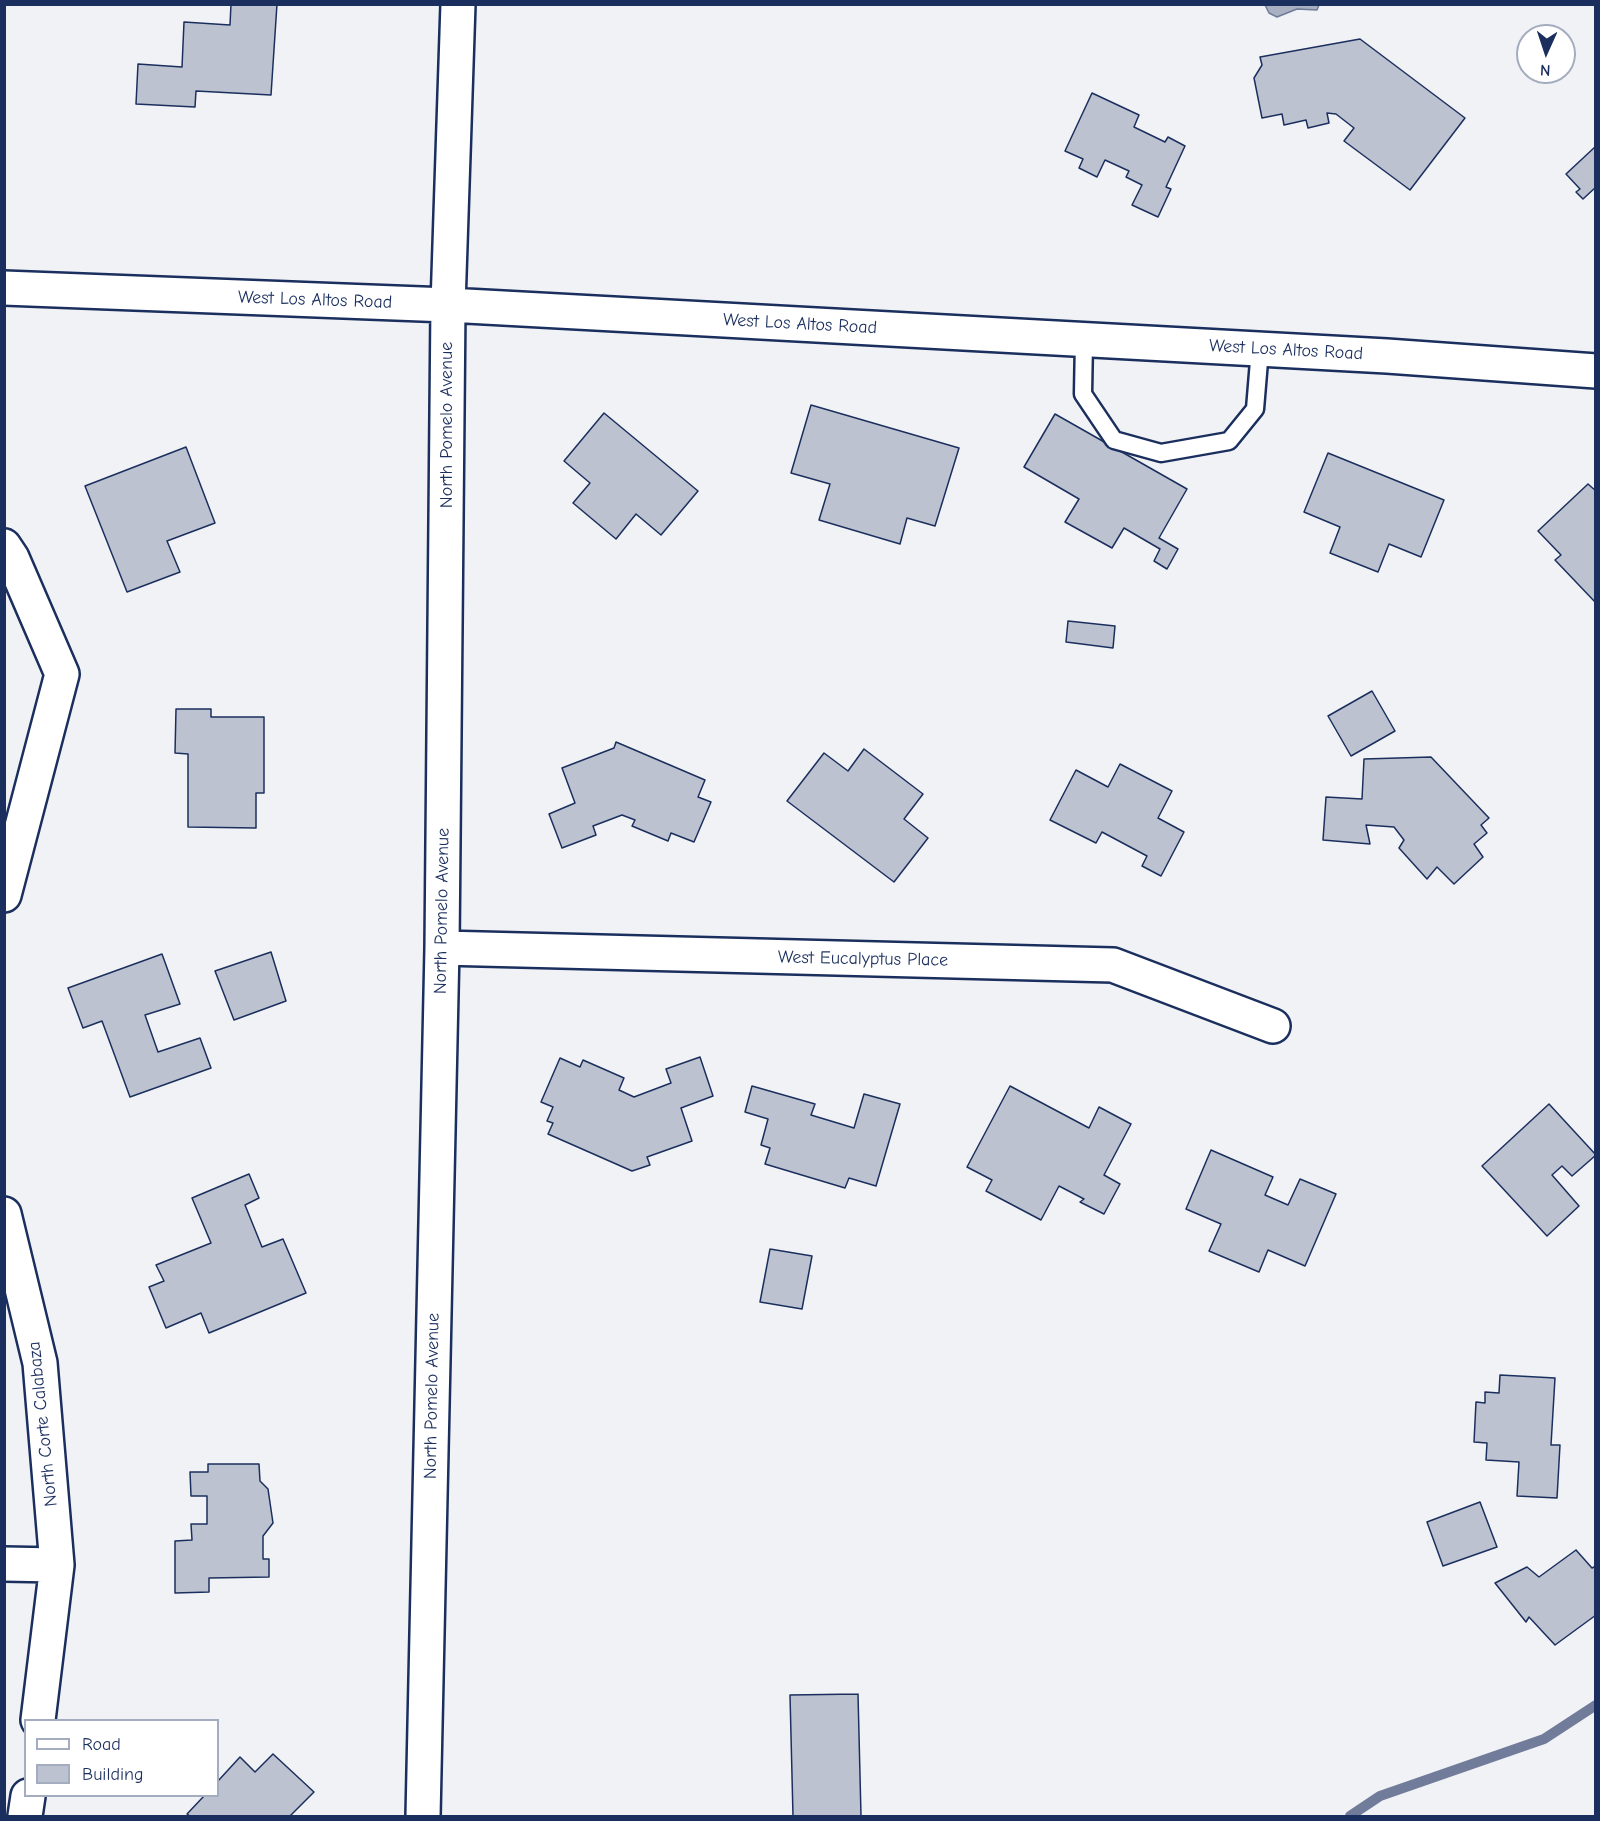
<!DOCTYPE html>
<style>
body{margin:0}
#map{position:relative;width:1600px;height:1821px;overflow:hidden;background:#f1f2f5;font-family:"Comic Neue",sans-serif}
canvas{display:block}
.frame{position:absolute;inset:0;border:6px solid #1b2f5e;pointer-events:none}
.legend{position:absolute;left:24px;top:1719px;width:195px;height:78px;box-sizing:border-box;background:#fff;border:2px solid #a4acbf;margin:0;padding:8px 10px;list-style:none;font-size:18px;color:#1b2f5e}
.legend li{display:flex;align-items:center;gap:12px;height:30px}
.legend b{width:30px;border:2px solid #a4acbf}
.north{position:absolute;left:1516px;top:24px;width:60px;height:60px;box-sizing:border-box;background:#fff;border:2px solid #a4acbf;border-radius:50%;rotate:183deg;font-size:16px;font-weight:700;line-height:24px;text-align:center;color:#1b2f5e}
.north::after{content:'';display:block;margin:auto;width:21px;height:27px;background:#1b2f5e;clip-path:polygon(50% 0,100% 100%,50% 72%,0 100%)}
</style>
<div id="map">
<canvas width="1600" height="1821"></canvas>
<div class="frame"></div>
<ul class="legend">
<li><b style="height:8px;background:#fff"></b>Road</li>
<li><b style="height:16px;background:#bcc2d0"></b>Building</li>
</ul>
<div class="north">N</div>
</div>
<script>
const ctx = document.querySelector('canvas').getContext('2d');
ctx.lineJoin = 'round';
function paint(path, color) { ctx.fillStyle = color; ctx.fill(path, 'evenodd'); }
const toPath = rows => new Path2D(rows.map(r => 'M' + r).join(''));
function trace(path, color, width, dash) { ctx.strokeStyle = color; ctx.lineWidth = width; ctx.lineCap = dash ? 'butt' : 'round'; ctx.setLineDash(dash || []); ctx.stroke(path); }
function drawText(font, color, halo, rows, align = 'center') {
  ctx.font = font + ' "Comic Neue",sans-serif'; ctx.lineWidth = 4.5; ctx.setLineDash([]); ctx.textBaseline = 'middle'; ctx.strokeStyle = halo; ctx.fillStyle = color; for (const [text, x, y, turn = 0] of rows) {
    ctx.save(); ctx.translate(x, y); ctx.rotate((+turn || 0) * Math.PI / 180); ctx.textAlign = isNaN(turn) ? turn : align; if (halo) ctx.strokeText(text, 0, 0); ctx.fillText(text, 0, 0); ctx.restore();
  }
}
const water = toPath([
 [1265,5,1319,4,1319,5,1317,10,1297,9,1277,17,1269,13,1265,5]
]);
const stream = toPath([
 [1350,1816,1380,1796,1544,1739,1596,1705]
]);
const building = toPath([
 [231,4,277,4,271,95,196,91,195,107,136,104,138,64,182,67,184,22,230,25,231,4],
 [1360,39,1465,118,1410,190,1344,141,1354,128,1336,114,1327,113,1329,123,1308,128,1306,120,1284,125,1282,114,1262,118,1254,78,1262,65,1260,57,1360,39],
 [1092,93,1139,115,1134,127,1165,142,1168,137,1185,146,1166,187,1171,189,1158,217,1132,205,1142,185,1126,177,1129,171,1105,160,1097,177,1079,168,1083,159,1065,151,1092,93],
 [1596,146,1596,187,1583,199,1576,192,1580,189,1566,174,1596,146],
 [811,405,959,448,935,526,907,518,900,544,819,520,830,484,791,473,811,405],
 [604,413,698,491,661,535,636,514,616,539,573,503,590,483,564,461,604,413],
 [1055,414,1187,489,1159,538,1178,549,1167,569,1154,561,1160,549,1124,528,1112,548,1065,522,1079,499,1024,467,1055,414],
 [186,447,215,523,167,541,180,572,127,592,85,486,186,447],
 [1328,453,1444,500,1421,557,1389,544,1378,572,1330,553,1340,527,1304,512,1328,453],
 [1588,484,1596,491,1596,603,1555,560,1561,555,1538,531,1588,484],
 [1068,621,1115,626,1113,648,1066,642,1068,621],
 [1372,691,1395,731,1351,756,1328,716,1372,691],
 [176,709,211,709,211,717,264,717,264,793,256,793,256,828,188,827,188,754,175,753,176,709],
 [616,742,705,780,698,797,711,802,694,842,671,833,668,841,632,826,635,820,622,815,593,826,596,835,562,848,549,814,575,803,562,768,614,748,616,742],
 [864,749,923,794,904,819,928,838,894,882,787,801,824,753,848,771,864,749],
 [1431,757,1489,818,1481,825,1487,833,1474,844,1483,857,1454,884,1437,867,1427,879,1399,848,1404,840,1394,827,1366,825,1370,844,1323,840,1326,797,1362,799,1364,759,1431,757],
 [1120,764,1172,791,1158,818,1184,832,1161,876,1142,866,1147,856,1102,832,1096,843,1050,820,1076,770,1108,787,1120,764],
 [271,952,286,1001,234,1020,215,971,271,952],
 [162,954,180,1004,145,1015,158,1052,200,1038,211,1068,130,1097,102,1021,83,1028,68,988,162,954],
 [700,1057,713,1096,681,1108,692,1141,647,1157,650,1165,632,1171,548,1134,553,1123,547,1121,553,1107,541,1102,560,1058,580,1067,583,1060,624,1078,619,1090,634,1097,671,1083,666,1069,700,1057],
 [752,1086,815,1104,811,1115,854,1128,864,1094,900,1104,876,1186,849,1178,845,1188,765,1164,770,1148,761,1145,768,1119,745,1112,752,1086],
 [1010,1086,1089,1128,1099,1107,1131,1124,1104,1175,1120,1184,1104,1214,1080,1202,1084,1199,1059,1186,1041,1220,986,1191,992,1180,967,1167,1010,1086],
 [1549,1104,1596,1155,1572,1176,1562,1166,1552,1175,1579,1206,1547,1236,1482,1166,1549,1104],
 [1211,1150,1273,1177,1265,1195,1288,1205,1300,1179,1336,1194,1305,1266,1268,1250,1259,1272,1209,1251,1221,1224,1186,1209,1211,1150],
 [249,1174,259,1198,245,1205,262,1247,283,1239,306,1293,209,1333,201,1313,166,1328,149,1287,164,1281,156,1265,211,1243,192,1198,249,1174],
 [770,1249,812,1256,802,1309,760,1302,770,1249],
 [1500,1375,1555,1378,1551,1445,1560,1445,1557,1498,1517,1496,1519,1462,1486,1460,1487,1443,1474,1442,1476,1402,1485,1403,1485,1392,1499,1393,1500,1375],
 [208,1464,259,1464,260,1481,268,1489,273,1523,263,1536,263,1559,269,1559,269,1577,209,1578,209,1592,175,1593,175,1541,192,1540,191,1524,207,1524,207,1496,191,1496,190,1472,208,1472,208,1464],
 [1480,1502,1497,1547,1443,1566,1427,1522,1480,1502],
 [1576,1550,1592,1568,1596,1566,1596,1615,1555,1645,1529,1617,1526,1622,1495,1583,1527,1567,1539,1577,1576,1550],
 [858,1694,861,1816,793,1816,790,1695,858,1694],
 [273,1754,314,1792,290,1816,190,1816,187,1814,204,1796,218,1796,218,1781,240,1757,255,1772,273,1754]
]);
const service = toPath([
 [1084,340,1083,394,1114,440,1161,453,1229,441,1255,409,1260,349]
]);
const minor = toPath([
 [4,288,448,305,1387,356,1596,371],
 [4,546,12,558,62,674,4,895],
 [442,948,1113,965,1273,1026],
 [4,1214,40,1363,57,1565,38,1720],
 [4,1564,57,1565],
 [25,1816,28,1796],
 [423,1816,442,948,448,305,458,4]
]);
const streetNames = [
 ["West Los Altos Road",315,300,2],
 ["West Los Altos Road",800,324,3],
 ["West Los Altos Road",1286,350,3],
 ["North Pomelo Avenue",447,425,-90],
 ["North Pomelo Avenue",442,911,-89],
 ["West Eucalyptus Place",863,959,1],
 ["North Pomelo Avenue",432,1396,-89],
 ["North Corte Calabaza",43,1424,-96]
];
paint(water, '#a8b0c2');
trace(water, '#707c9a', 1.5);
trace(stream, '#707c9a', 10);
paint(building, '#bcc2d0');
trace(building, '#1b2f5e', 1.5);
trace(service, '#1b2f5e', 21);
trace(minor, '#1b2f5e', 38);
trace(service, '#fff', 16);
trace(minor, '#fff', 33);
drawText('18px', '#1b2f5e', '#fff', streetNames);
</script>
